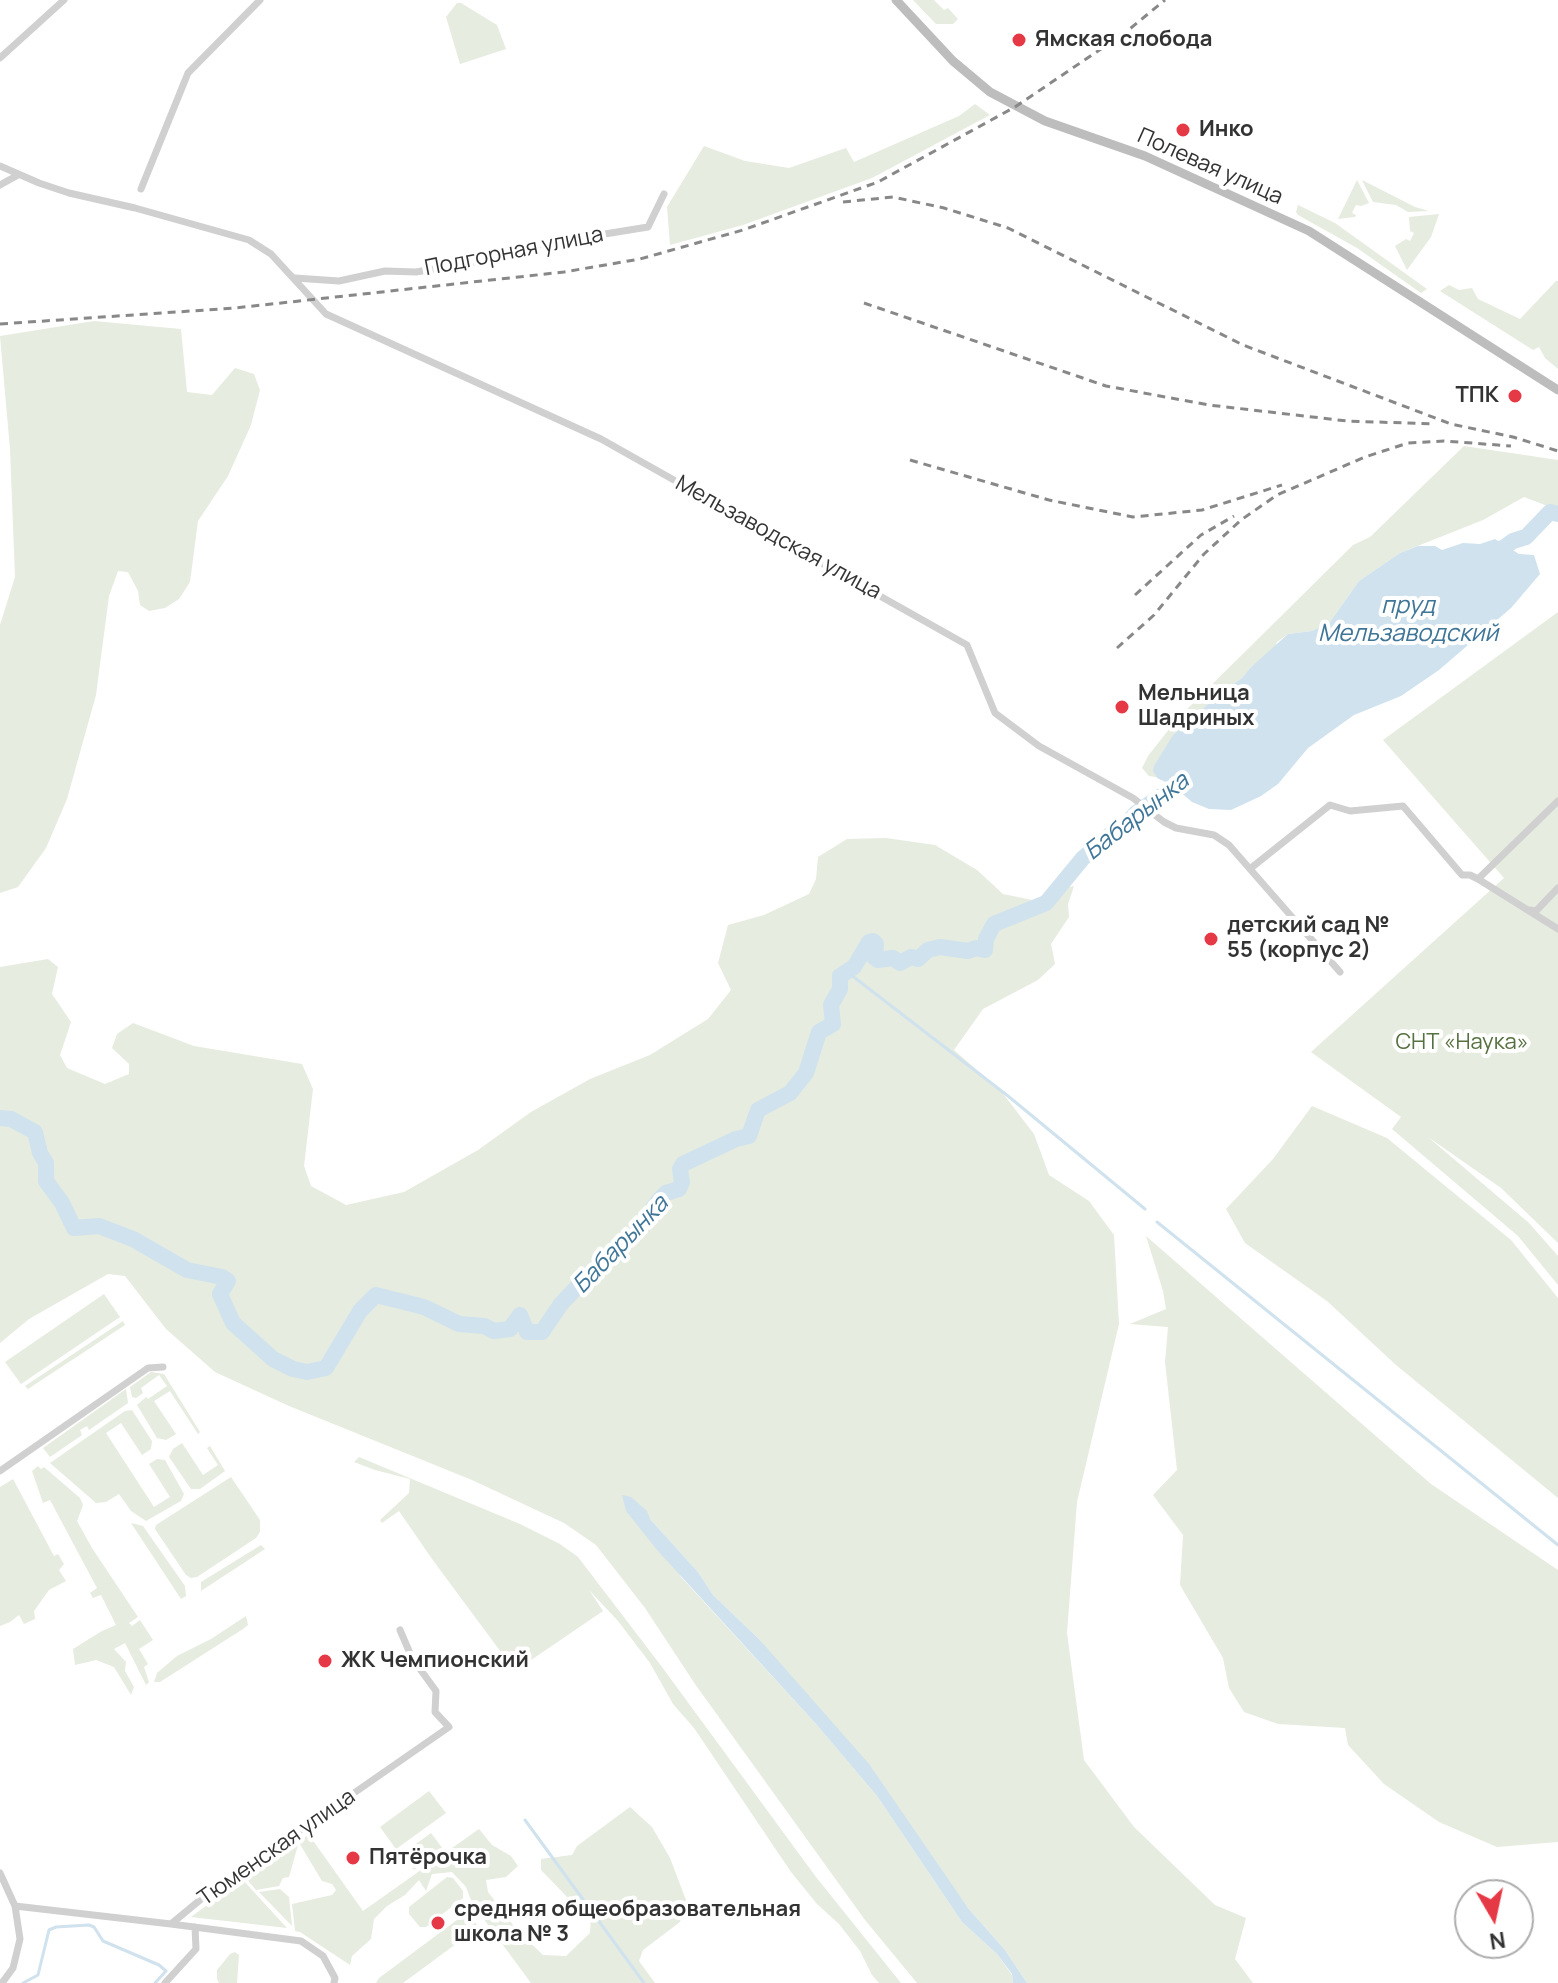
<!DOCTYPE html>
<meta charset="utf-8">
<style>
body{margin:0}
#map{position:relative;width:1558px;height:1983px;overflow:hidden;background:#fff;font-family:Manrope,sans-serif}
canvas{display:block}
.north{position:absolute;left:1454px;top:1879px;width:80px;height:80px;box-sizing:border-box;background:#fff;border:2px solid #adadad;border-radius:50%;rotate:171deg;font-size:22px;font-weight:700;line-height:32px;text-align:center;color:#333}
.north::after{content:'';display:block;margin:auto;width:28px;height:36px;background:#e63946;clip-path:polygon(50% 0,100% 100%,50% 72%,0 100%)}
</style>
<div id="map">
<canvas width="1558" height="1983"></canvas>
<div class="north">N</div>
</div>
<script>
const ctx = document.querySelector('canvas').getContext('2d');
ctx.lineJoin = 'round';
function paint(path, color) { ctx.fillStyle = color; ctx.fill(path, 'evenodd'); }
const toPath = rows => new Path2D(rows.map(r => 'M' + r).join(''));
function trace(path, color, width, dash) { ctx.strokeStyle = color; ctx.lineWidth = width; ctx.lineCap = dash ? 'butt' : 'round'; ctx.setLineDash(dash || []); ctx.stroke(path); }
function drawText(font, color, halo, rows, align = 'center') {
  ctx.font = font + ' Manrope,sans-serif'; ctx.lineWidth = 8; ctx.setLineDash([]); ctx.textBaseline = 'middle'; ctx.strokeStyle = halo; ctx.fillStyle = color; for (const [text, x, y, turn = 0] of rows) {
    ctx.save(); ctx.translate(x, y); ctx.rotate((+turn || 0) * Math.PI / 180); ctx.textAlign = isNaN(turn) ? turn : align; if (halo) ctx.strokeText(text, 0, 0); ctx.fillText(text, 0, 0); ctx.restore();
  }
}
const green = toPath([
 [913,0,934,0,944,10,948,8,958,19,953,24,936,24],
 [457,3,461,3,497,25,506,49,460,64,446,17],
 [975,104,990,115,872,178,743,225,670,245,667,207,704,146,745,161,789,168,846,148,854,162,959,116],
 [1357,180,1369,203,1361,206,1356,205,1352,213,1356,215,1355,217,1338,219],
 [1362,180,1415,207,1429,211,1408,212,1396,205,1373,202],
 [1298,205,1335,223,1427,289,1421,293,1357,248,1298,215,1296,212],
 [1439,214,1431,237,1407,270,1395,246,1406,239,1410,241,1414,233,1410,231,1409,217],
 [1556,281,1558,281,1558,369,1545,358,1539,347,1533,350,1440,291,1449,285,1459,290,1472,288,1478,299,1520,319],
 [94,321,181,329,187,392,212,395,235,368,254,374,260,390,251,425,228,476,198,521,190,582,179,599,165,608,149,611,140,605,138,591,128,572,118,571,109,596,96,695,67,799,46,848,18,887,0,893,0,625,15,577,10,449,0,336],
 [1464,446,1558,460,1558,510,1524,497,1483,520,1400,553,1359,581,1330,622,1312,631,1288,634,1277,642,1274,649,1250,668,1242,678,1217,696,1173,735,1156,777,1149,776,1142,768,1148,756,1177,719,1353,545,1370,537],
 [1558,612,1558,1243,1501,1188,1428,1137,1529,1223,1558,1256,1558,1285,1518,1236,1392,1129,1401,1117,1311,1052,1504,878,1383,740],
 [886,838,935,845,977,870,1003,894,1037,901,1050,891,1074,886,1068,904,1069,917,1051,944,1055,964,1038,980,983,1009,954,1050,1001,1091,1034,1134,1049,1175,1089,1201,1114,1235,1119,1324,1077,1502,1067,1633,1084,1760,1134,1827,1215,1905,1246,1918,1235,1959,1253,1983,1027,1983,1005,1950,968,1908,759,1639,713,1595,698,1572,650,1519,643,1506,681,1577,816,1724,877,1796,962,1922,997,1954,1012,1975,1013,1983,917,1983,865,1920,695,1684,645,1608,596,1545,564,1523,472,1480,289,1406,215,1372,166,1329,125,1276,108,1274,29,1319,0,1343,0,967,48,959,58,967,52,994,71,1022,60,1055,67,1068,105,1084,129,1074,129,1064,112,1048,117,1034,133,1023,194,1046,302,1064,313,1089,304,1166,311,1186,346,1205,404,1192,478,1150,531,1112,590,1079,650,1055,708,1019,731,990,718,963,728,925,764,915,809,894,816,879,818,857,847,839],
 [1312,1106,1387,1138,1511,1240,1558,1298,1558,1498,1396,1365,1327,1301,1245,1243,1226,1209,1273,1159],
 [1146,1236,1431,1484,1558,1570,1558,1842,1497,1847,1439,1822,1384,1784,1348,1745,1345,1728,1278,1724,1244,1712,1229,1688,1223,1658,1180,1585,1183,1535,1153,1495,1177,1470,1165,1362,1168,1327,1130,1324,1166,1309,1163,1291],
 [104,1294,120,1317,21,1384,5,1362],
 [123,1321,125,1325,28,1389,25,1386],
 [151,1372,164,1374,200,1432,198,1434,170,1391,154,1401,176,1434,166,1440,157,1438,137,1405,146,1397,148,1399,167,1386,159,1375,141,1388,143,1393,136,1398,132,1397,130,1387],
 [126,1389,128,1403,89,1430,87,1426,80,1430,82,1435,50,1457,43,1448],
 [132,1410,152,1441,151,1449,142,1455,121,1423,106,1433,154,1507,170,1497,149,1464,157,1459,165,1460,184,1494,181,1501,146,1521,131,1511,119,1494,106,1502,96,1503,50,1463,125,1411],
 [182,1443,203,1475,218,1465,207,1448,210,1446,225,1471,200,1489,191,1489,169,1457,173,1449],
 [359,1457,520,1524,560,1544,578,1557,662,1667,816,1877,901,1983,879,1983,872,1975,860,1951,839,1924,817,1904,791,1872,694,1728,673,1704,650,1663,618,1621,589,1590,603,1611,515,1671,432,1559,399,1511,382,1523,380,1520,409,1493,410,1479,375,1470,354,1462],
 [38,1466,41,1469,44,1467,80,1498,83,1505,77,1521,92,1548,138,1617,129,1623,132,1626,140,1620,153,1640,139,1649,148,1664,144,1667,149,1682,146,1685,125,1643,114,1649,126,1662,125,1671,134,1687,131,1695,114,1667,96,1660,75,1665,73,1649,102,1631,116,1625,101,1595,93,1598,90,1593,97,1588,50,1500,43,1503,32,1471],
 [231,1477,260,1520,260,1532,256,1538,197,1577,191,1578,186,1575,155,1529,156,1525],
 [13,1479,54,1556,58,1554,64,1564,59,1570,66,1581,49,1590,34,1611,35,1619,24,1624,19,1615,10,1622,0,1626,0,1487],
 [131,1523,143,1526,185,1586,186,1596,181,1599],
 [261,1545,265,1549,201,1591,201,1582],
 [246,1616,248,1625,243,1629,160,1682,154,1682,157,1673,177,1656,211,1639],
 [429,1791,446,1813,396,1849,380,1827],
 [630,1807,652,1827,670,1858,686,1900,680,1922,643,1950,639,1961,655,1983,531,1983,472,1903,466,1887,452,1872,432,1874,426,1891,419,1880,405,1895,387,1906,374,1919,371,1939,352,1956,350,1965,300,1932,295,1931,292,1904,332,1895,336,1890,332,1884,322,1881,298,1841,309,1835,363,1911,479,1829,492,1845,511,1856,518,1866,506,1877,486,1880,488,1892,516,1929,543,1955,566,1956,590,1933,591,1916,583,1906,573,1903,541,1870,541,1859,572,1855,577,1846],
 [431,1833,443,1849,414,1870,402,1854],
 [296,1842,298,1845,289,1877,283,1878,279,1886,256,1890,245,1877],
 [447,1877,453,1878,463,1891,463,1898,426,1927,420,1927,409,1914,409,1907],
 [242,1879,287,1928,191,1917],
 [280,1889,289,1897,292,1926,259,1892],
 [461,1917,470,1917,479,1927,403,1983,376,1983,379,1978],
 [235,1952,239,1955,237,1983,219,1983,217,1979,217,1970,230,1954]
]);
const water = toPath([
 [1495,539,1519,554,1534,555,1540,574,1511,608,1439,670,1401,696,1354,715,1308,748,1278,784,1261,796,1231,810,1209,809,1192,802,1172,785,1157,778,1153,771,1154,766,1173,735,1217,696,1242,678,1250,668,1288,634,1312,631,1330,622,1359,581,1400,553,1418,546,1435,546,1442,550,1463,543,1480,544],
 [622,1495,631,1497,647,1511,650,1519,698,1572,713,1595,759,1639,869,1764,968,1908,1005,1950,1027,1983,1013,1983,1012,1974,997,1954,962,1922,877,1796,816,1724,658,1551,626,1511]
]);
const stream = toPath([
 [846,971,1008,1096,1145,1209],
 [1157,1222,1558,1545],
 [525,1820,644,1983],
 [23,1983,38,1975,49,1930,56,1927,89,1925,94,1927,103,1941,159,1965,166,1971,155,1983]
]);
const river = toPath([
 [1489,558,1513,541,1526,537,1550,512,1558,514],
 [0,1118,11,1119,35,1132,40,1153,46,1163,46,1181,62,1203,74,1228,99,1226,133,1239,187,1270,222,1277,228,1281,220,1294,233,1323,273,1359,293,1369,307,1372,326,1368,360,1311,376,1295,424,1307,459,1324,484,1326,494,1331,510,1329,520,1315,527,1332,542,1332,561,1304,593,1270,619,1253,659,1200,666,1193,679,1189,682,1182,680,1169,683,1164,736,1139,749,1136,758,1110,790,1093,806,1073,819,1032,833,1024,831,1005,840,989,840,976,854,967,869,942,873,941,876,944,875,958,878,960,893,958,900,963,911,957,918,959,928,950,940,947,968,951,976,948,985,950,986,939,994,924,1046,903,1083,858,1110,835,1120,831,1136,813,1190,776]
]);
const street = toPath([
 [0,58,64,0],
 [0,166,39,183,69,193,135,208,249,240,271,254,326,314,601,439,967,645,995,713,1039,746,1133,798,1164,822,1176,828,1214,835,1229,845,1340,972],
 [0,185,18,175],
 [141,189,188,73,260,0],
 [295,278,339,281,385,271,416,272,474,262,518,248,648,227,664,194],
 [1251,868,1330,805,1350,811,1403,806,1462,875,1470,875,1478,879,1558,929],
 [1478,879,1558,801],
 [1530,910,1536,911,1558,888],
 [0,1471,148,1368,163,1367],
 [0,1873,15,1906,20,1939,13,1968,2,1983],
 [15,1906,171,1924,200,1900,449,1727,435,1712,436,1691,412,1658,400,1630],
 [171,1924,301,1941,323,1956,335,1978,334,1983],
 [165,1983,196,1949,195,1927]
]);
const secondary = toPath([
 [896,0,953,61,990,92,1045,121,1145,156,1309,231,1558,390]
]);
const rail = toPath([
 [843,202,893,197,944,208,1008,228,1243,345,1451,424,1513,437,1558,451],
 [864,303,1106,386,1209,405,1347,421,1435,424],
 [0,324,235,308,564,272,640,259,743,230,878,182,1015,107,1126,32,1165,0],
 [910,460,1049,500,1133,517,1202,510,1282,485],
 [1135,595,1201,535,1234,516],
 [1117,648,1154,615,1204,554,1241,520,1277,495,1365,457,1408,443,1444,441,1511,446]
]);
const markers = [
 [1019,40,8,"#e63946"],
 [1183,130,8,"#e63946"],
 [1515,396,8,"#e63946"],
 [1122,707,8,"#e63946"],
 [1211,939,8,"#e63946"],
 [325,1661,8,"#e63946"],
 [353,1858,8,"#e63946"],
 [438,1923,8,"#e63946"]
];
const poiNames = [
 ["Ямская слобода",1035,40],
 ["Инко",1199,130],
 ["ТПК",1499,396,"right"],
 ["Мельница",1138,694],
 ["Шадриных",1138,719],
 ["детский сад №",1227,926],
 ["55 (корпус 2)",1227,951],
 ["ЖК Чемпионский",341,1661],
 ["Пятёрочка",369,1858],
 ["средняя общеобразовательная",454,1910],
 ["школа № 3",454,1935]
];
const streetNames = [
 ["Полевая улица",1210,167,24],
 ["Подгорная улица",514,252,-11],
 ["Мельзаводская улица",778,538,29],
 ["Тюменская улица",277,1848,-35]
];
const parkNames = [
 ["СНТ «Наука»",1462,1043]
];
const waterNames = [
 ["пруд",1408,606],
 ["Мельзаводский",1408,634],
 ["Бабарынка",1137,817,-38],
 ["Бабарынка",621,1245,-46]
];
paint(green, '#e6ecdf');
paint(water, '#cfe2ee');
trace(stream, '#cfe2ee', 3);
trace(river, '#cfe2ee', 16);
trace(street, '#d0d0d0', 7);
trace(secondary, '#bdbdbd', 9);
trace(rail, '#888', 3, [8, 6]);
for (const [x, y, r, color] of markers) { const dot = new Path2D(); dot.arc(x, y, r, 0, 2 * Math.PI); ctx.fillStyle = color; ctx.fill(dot); trace(dot, '#fff', 3); }
drawText('bold 22px', '#333', '#fff', poiNames, 'left');
drawText('22px', '#333', '#fff', streetNames);
drawText('22px', '#56703f', '#fff', parkNames);
drawText('italic 24px', '#3f7597', '#fff', waterNames);
</script>
